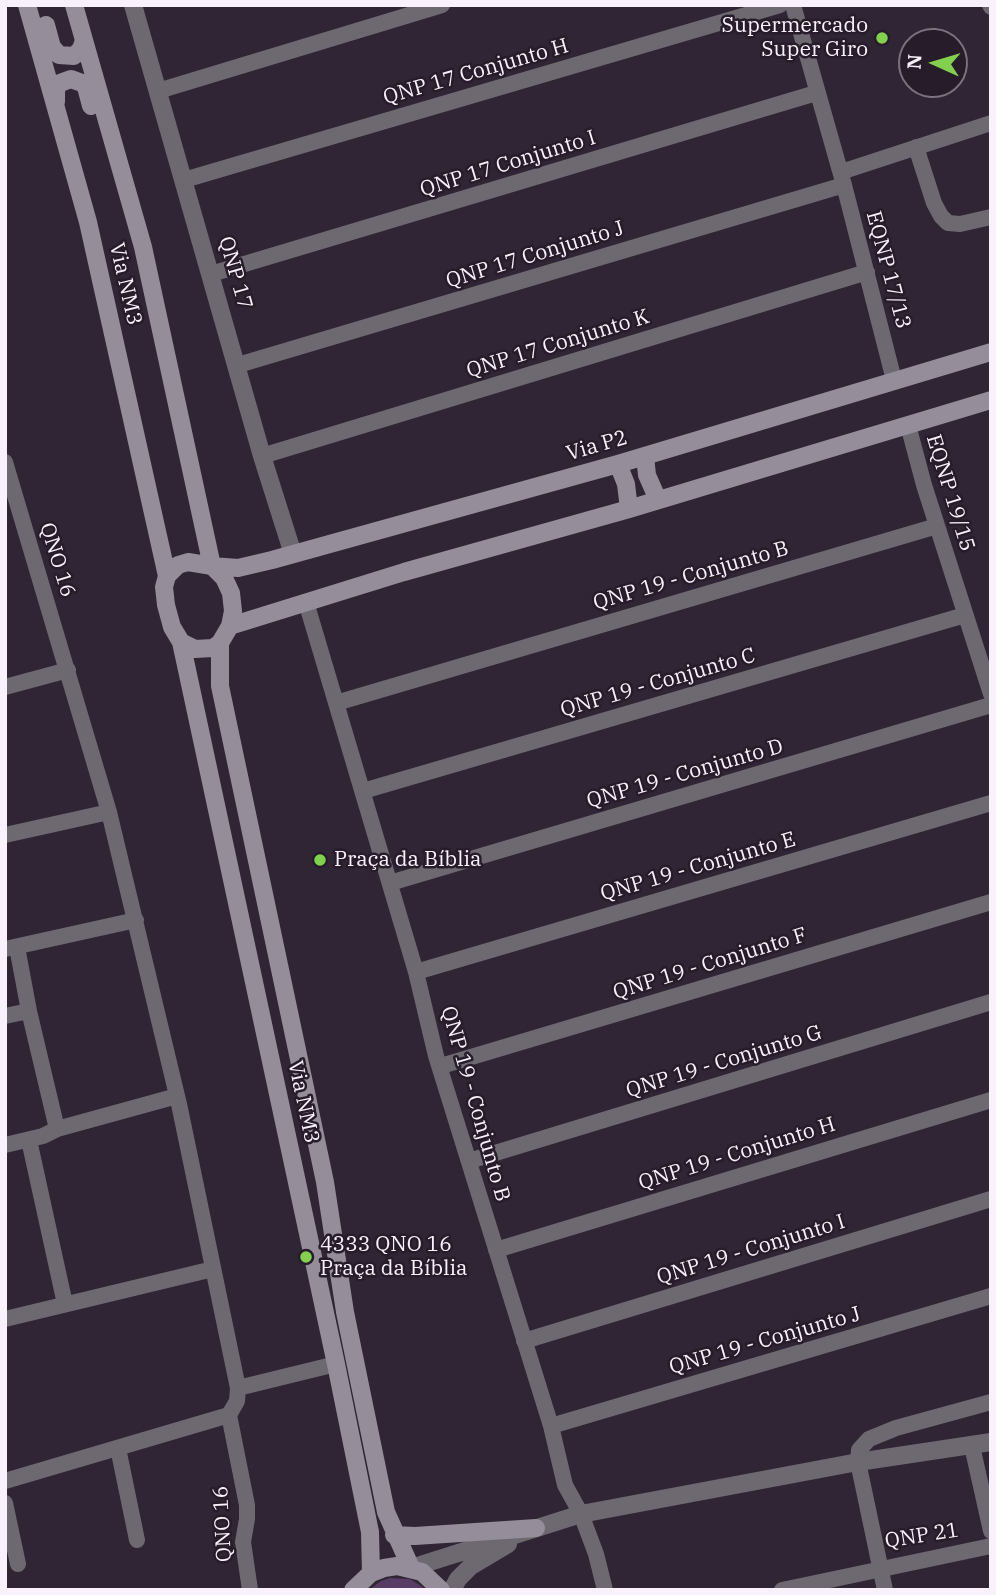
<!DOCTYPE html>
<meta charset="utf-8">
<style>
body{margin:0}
#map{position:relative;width:996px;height:1595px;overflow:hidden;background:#2f2534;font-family:"IBM Plex Serif",serif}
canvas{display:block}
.frame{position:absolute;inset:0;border:7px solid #f9f2fc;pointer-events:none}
.north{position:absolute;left:898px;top:28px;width:70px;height:70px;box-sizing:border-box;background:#261c2a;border:2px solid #7a727e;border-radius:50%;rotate:274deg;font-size:19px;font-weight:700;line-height:28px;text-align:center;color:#f9f2fc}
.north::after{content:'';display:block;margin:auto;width:24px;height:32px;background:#83d04f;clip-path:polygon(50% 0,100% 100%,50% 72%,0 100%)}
</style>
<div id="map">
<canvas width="996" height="1595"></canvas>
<div class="frame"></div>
<div class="north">N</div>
</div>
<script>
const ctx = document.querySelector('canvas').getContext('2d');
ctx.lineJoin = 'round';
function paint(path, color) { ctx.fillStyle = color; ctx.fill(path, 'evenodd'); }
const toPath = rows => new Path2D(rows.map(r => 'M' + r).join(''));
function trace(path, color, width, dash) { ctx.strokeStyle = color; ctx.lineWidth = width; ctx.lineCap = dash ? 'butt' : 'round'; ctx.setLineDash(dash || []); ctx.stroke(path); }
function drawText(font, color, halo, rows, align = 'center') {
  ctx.font = font + ' "IBM Plex Serif",serif'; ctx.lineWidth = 5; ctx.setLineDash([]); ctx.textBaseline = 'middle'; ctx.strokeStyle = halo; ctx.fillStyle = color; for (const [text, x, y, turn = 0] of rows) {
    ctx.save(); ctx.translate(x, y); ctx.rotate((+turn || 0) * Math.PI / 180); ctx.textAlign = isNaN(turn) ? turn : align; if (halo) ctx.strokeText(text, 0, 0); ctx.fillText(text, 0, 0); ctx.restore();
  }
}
const green = toPath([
 [390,1578,410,1579,427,1590,369,1590,381,1581]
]);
const minor = toPath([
 [793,5,844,185,894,380],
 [990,5,991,7],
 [158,91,442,5],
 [916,147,934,203,941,216,948,223,960,224,991,217],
 [841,172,991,123],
 [184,180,780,5],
 [211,274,816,93],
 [238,365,844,185],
 [908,425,924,485,991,694],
 [262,456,867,272],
 [5,462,109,812,179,1104,238,1388,237,1401,229,1415,5,1481],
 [306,602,416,972,436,1056,551,1426,565,1485,581,1514,596,1554,605,1590],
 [5,687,68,670],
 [336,703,937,526],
 [363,791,965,615],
 [5,835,109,812],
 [390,883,991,705],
 [17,947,29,1011,57,1129],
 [5,949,136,920],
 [416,972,991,803],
 [5,1016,29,1011],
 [441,1066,991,902],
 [29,1140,65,1304],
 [5,1145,43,1136,57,1129,177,1096],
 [469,1161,991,1002],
 [496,1250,991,1100],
 [5,1319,213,1269],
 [524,1341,991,1199],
 [238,1388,336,1364],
 [229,1415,247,1505,247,1519,243,1542,250,1590],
 [551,1426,991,1296],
 [972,1446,991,1531],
 [118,1448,137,1540],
 [5,1503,18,1564],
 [782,1590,991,1546],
 [885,1590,858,1462,859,1450,869,1439,896,1428,991,1402]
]);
const tertiary = toPath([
 [133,5,262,456,293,554],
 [411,1568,581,1514,858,1462,991,1442],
 [452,1590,458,1579,471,1566,508,1544]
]);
const secondary = toPath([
 [27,5,88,222,167,576],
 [74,5,143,247,212,566,238,568,272,560,618,464,991,352],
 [46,25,52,47,59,55,74,56,81,49,84,40],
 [56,102,56,89,60,83,71,79,82,83,86,87,91,106],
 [645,456,647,475,658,500],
 [618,464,626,484,629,509],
 [230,626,404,572,629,509,991,400],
 [181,642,195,649,213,648,220,643,230,626,233,611,231,593,224,578,212,566,188,562,178,565,167,576,164,587,166,605,172,627,181,642,336,1364,370,1532,371,1573],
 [220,643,220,686,325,1182,345,1312,386,1512,411,1568],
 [394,1535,415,1536,536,1528],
 [353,1590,371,1573,384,1568,397,1566,422,1572,441,1590]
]);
const markers = [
 [882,38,7,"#83d04f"],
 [320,860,7,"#83d04f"],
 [306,1257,7,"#83d04f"]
];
const poiNames = [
 ["Supermercado",868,26,"right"],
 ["Super Giro",868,50,"right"],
 ["Praça da Bíblia",334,860],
 ["4333 QNO 16",320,1245],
 ["Praça da Bíblia",320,1269]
];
const streetNames = [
 ["QNP 17 Conjunto H",476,72,-16],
 ["QNP 17 Conjunto I",508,164,-17],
 ["QNP 17 Conjunto J",535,255,-17],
 ["EQNP 17/13",888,270,75],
 ["QNP 17",235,273,74],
 ["Via NM3",125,284,77],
 ["QNP 17 Conjunto K",558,344,-17],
 ["Via P2",597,446,-16],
 ["EQNP 19/15",950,493,73],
 ["QNO 16",57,560,73],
 ["QNP 19 - Conjunto B",691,576,-16],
 ["QNP 19 - Conjunto C",658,683,-16],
 ["QNP 19 - Conjunto D",685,774,-16],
 ["QNP 19 - Conjunto E",698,867,-16],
 ["QNP 19 - Conjunto F",710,964,-17],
 ["QNP 19 - Conjunto G",724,1062,-17],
 ["Via NM3",303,1102,78],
 ["QNP 19 - Conjunto B",475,1104,74],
 ["QNP 19 - Conjunto H",737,1154,-17],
 ["QNP 19 - Conjunto I",751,1250,-17],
 ["QNP 19 - Conjunto J",765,1341,-16],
 ["QNO 16",223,1524,-93],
 ["QNP 21",922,1536,-9]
];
paint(green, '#583c65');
trace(minor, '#6e6971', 16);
trace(tertiary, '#6e6971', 18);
trace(secondary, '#958d99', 18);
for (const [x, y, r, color] of markers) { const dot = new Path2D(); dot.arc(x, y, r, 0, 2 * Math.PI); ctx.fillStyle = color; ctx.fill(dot); trace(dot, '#261c2a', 2.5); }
drawText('21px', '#f9f2fc', '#261c2a', poiNames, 'left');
drawText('21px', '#f9f2fc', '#261c2a', streetNames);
</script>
